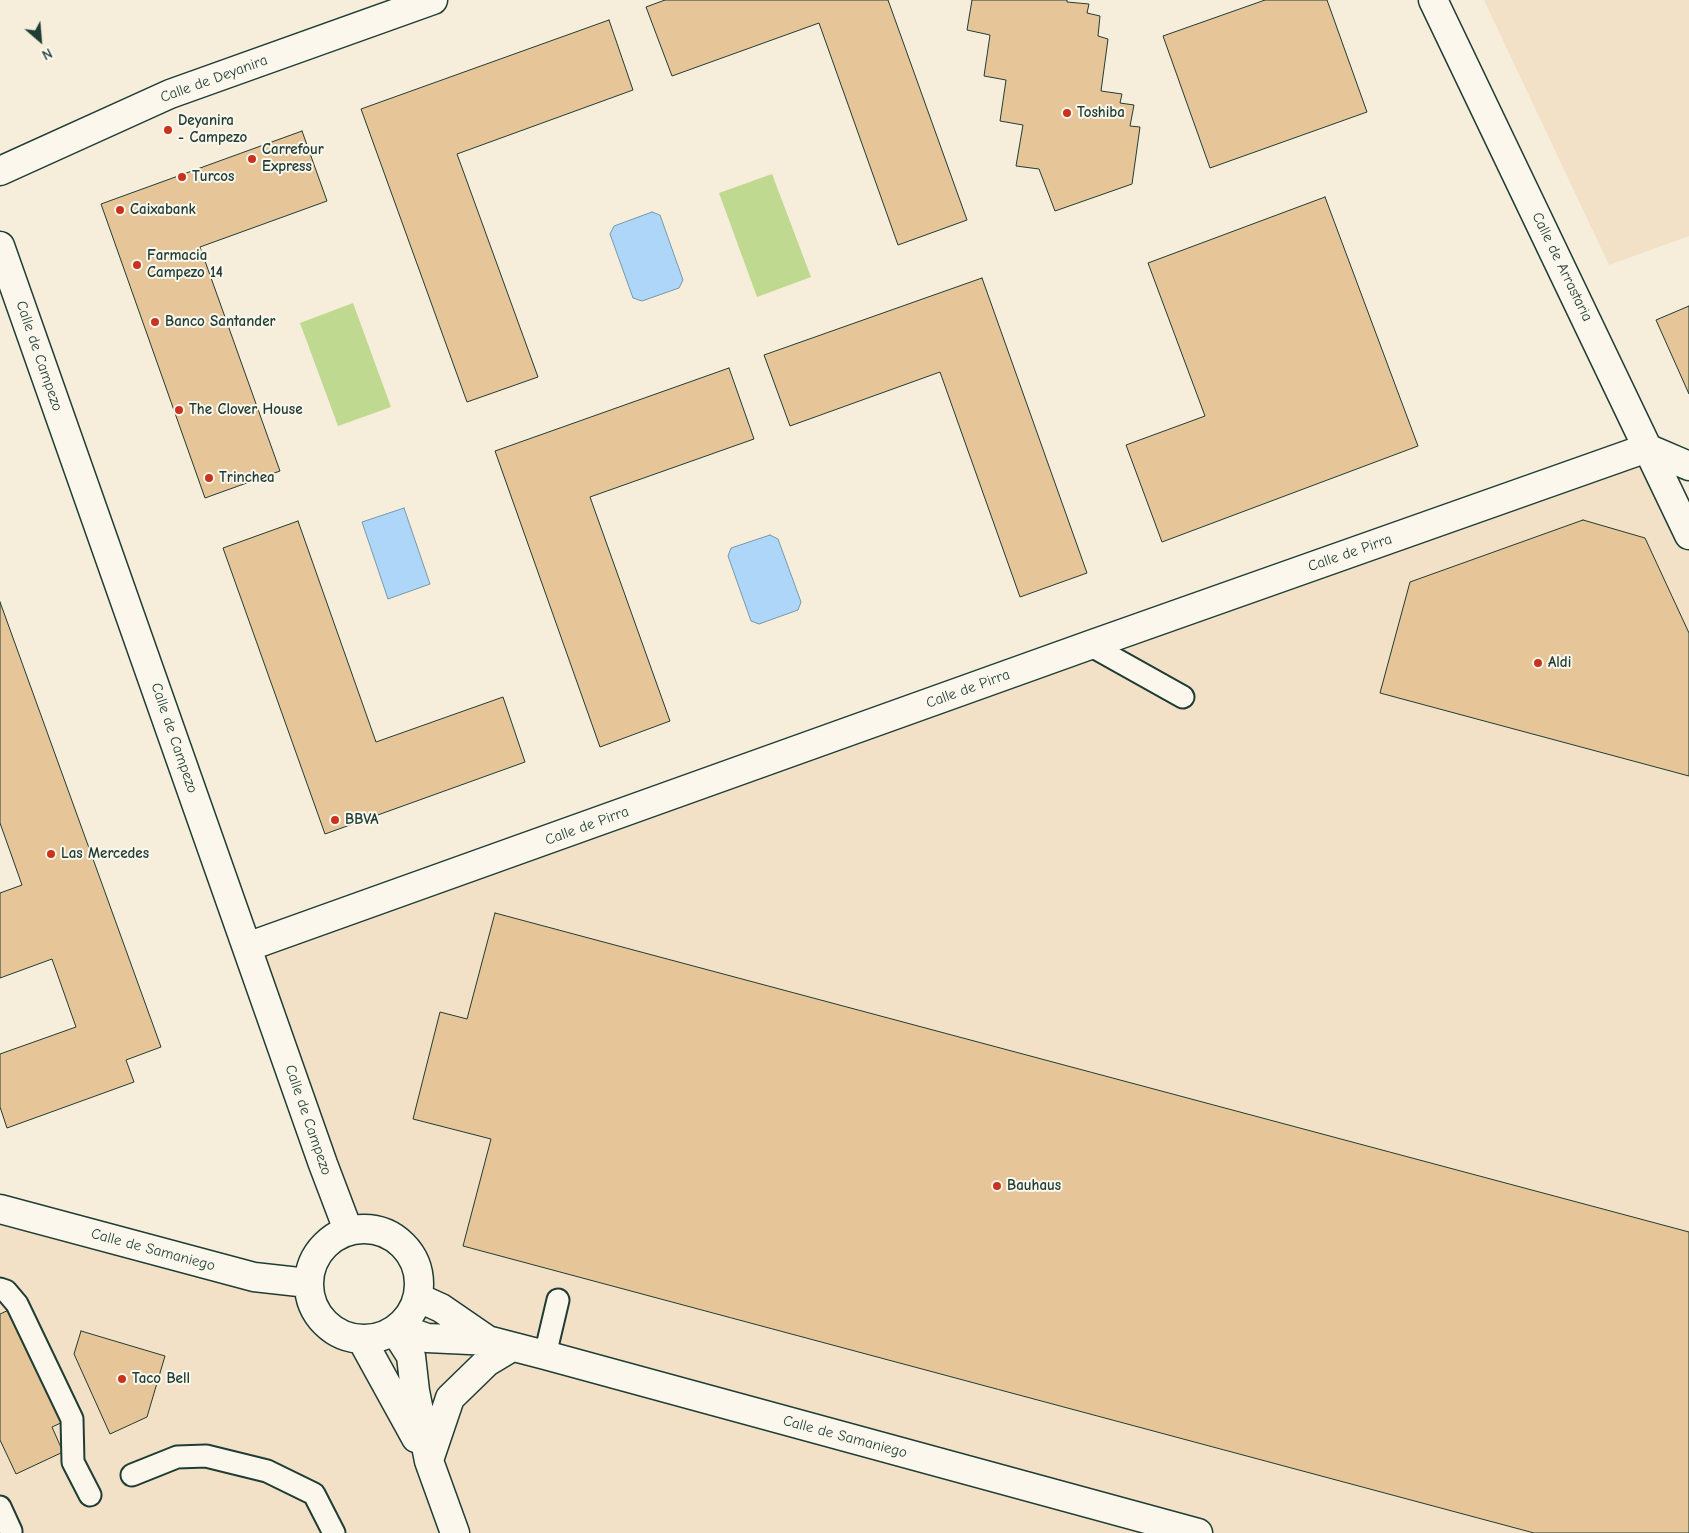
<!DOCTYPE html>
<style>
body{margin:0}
#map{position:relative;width:1689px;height:1533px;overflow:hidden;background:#f7eddb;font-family:"Comic Neue",sans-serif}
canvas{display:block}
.north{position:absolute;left:15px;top:15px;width:50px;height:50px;-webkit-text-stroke:4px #fbf7ec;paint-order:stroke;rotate:153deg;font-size:14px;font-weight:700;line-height:20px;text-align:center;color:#1f3d34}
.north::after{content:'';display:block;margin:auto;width:18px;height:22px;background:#1f3d34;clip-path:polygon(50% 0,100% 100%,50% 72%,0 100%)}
</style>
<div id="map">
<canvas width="1689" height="1533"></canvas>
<div class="north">N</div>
</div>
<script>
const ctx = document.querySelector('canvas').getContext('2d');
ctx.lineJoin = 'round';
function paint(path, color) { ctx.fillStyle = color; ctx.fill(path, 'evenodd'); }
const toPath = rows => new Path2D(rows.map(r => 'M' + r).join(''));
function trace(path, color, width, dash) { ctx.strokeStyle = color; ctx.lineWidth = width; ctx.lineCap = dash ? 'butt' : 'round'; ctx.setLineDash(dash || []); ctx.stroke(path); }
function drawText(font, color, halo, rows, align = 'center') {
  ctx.font = font + ' "Comic Neue",sans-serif'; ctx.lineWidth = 4; ctx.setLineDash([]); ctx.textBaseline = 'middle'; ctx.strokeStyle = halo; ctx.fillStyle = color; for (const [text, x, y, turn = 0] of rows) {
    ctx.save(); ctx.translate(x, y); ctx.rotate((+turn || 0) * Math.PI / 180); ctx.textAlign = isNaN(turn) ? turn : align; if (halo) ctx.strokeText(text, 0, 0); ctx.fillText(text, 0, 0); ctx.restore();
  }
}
const built = toPath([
 [1484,0,1689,0,1689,236,1609,265],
 [1647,448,1689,508,1689,1533,0,1533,0,1209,308,1283,314,1308,326,1325,347,1337,362,1340,380,1338,395,1331,410,1315,418,1298,420,1279,412,1254,398,1238,385,1231,368,1228,348,1230,247,947]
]);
const green = toPath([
 [772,174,811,277,757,297,719,193],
 [353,303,391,407,338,426,300,323]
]);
const water = toPath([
 [652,212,660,215,683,280,679,288,642,301,633,298,610,234,614,226,652,212],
 [404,508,430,584,388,599,362,522,404,508],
 [770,535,778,539,801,602,798,610,759,624,751,621,728,556,731,548,770,535]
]);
const building = toPath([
 [665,0,888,0,967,220,898,245,819,23,672,76,646,7,665,0],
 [972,0,1067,0,1067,2,1089,4,1087,13,1100,16,1098,36,1108,39,1101,91,1122,94,1120,103,1134,105,1130,126,1140,127,1132,184,1055,211,1039,169,1016,166,1023,125,1000,121,1006,80,984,76,990,35,967,30,972,0],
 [1265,0,1327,0,1367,112,1210,168,1163,36,1265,0],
 [609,20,633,90,457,154,538,377,467,402,361,109,609,20],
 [302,131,327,201,200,247,280,471,205,498,101,204,302,131],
 [1325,197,1418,446,1162,542,1126,445,1205,416,1148,263,1325,197],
 [982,278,1087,573,1020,597,940,372,790,426,764,355,982,278],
 [1689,306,1689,394,1656,320,1689,306],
 [729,368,754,439,590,497,670,721,600,747,495,451,729,368],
 [1583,520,1645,538,1689,633,1689,776,1380,693,1410,582,1583,520],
 [298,521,376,742,503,697,525,762,325,834,223,548,298,521],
 [0,602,161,1047,126,1060,134,1082,7,1128,0,1107,0,1054,76,1027,52,959,0,978,0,893,22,885,0,823,0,602],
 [495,913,1689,1232,1689,1533,1534,1533,463,1246,491,1139,413,1119,440,1012,467,1019,495,913],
 [11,1309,65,1421,52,1427,63,1452,16,1474,0,1440,0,1314,11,1309],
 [81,1331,165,1356,147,1417,110,1434,74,1354,81,1331]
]);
const service = toPath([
 [1090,645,1183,697],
 [0,1289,6,1291,17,1304,72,1419,73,1462,90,1495],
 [545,1355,558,1300],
 [132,1475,177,1457,206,1456,267,1471,314,1494,334,1533],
 [0,1507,11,1531]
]);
const minor = toPath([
 [1433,0,1689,535],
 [0,171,170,94,433,0],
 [0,246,323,1164,348,1230],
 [247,947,1090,645,1647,448,1689,466],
 [0,1209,254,1277,308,1283],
 '309 1284a55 55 0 1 1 110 0a55 55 0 1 1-110 0Z',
 [419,1298,441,1308,489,1341],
 [399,1328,427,1338,491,1341,545,1355,1198,1533],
 [395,1331,411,1356,415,1391,429,1461,455,1533],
 [362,1340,416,1438],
 [429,1460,450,1398,487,1362,512,1347]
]);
const markers = [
 [1067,113,5,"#c8321e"],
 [168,130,5,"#c8321e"],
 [252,159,5,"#c8321e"],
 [182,177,5,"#c8321e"],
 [120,210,5,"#c8321e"],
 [137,265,5,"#c8321e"],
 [155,322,5,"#c8321e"],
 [179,410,5,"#c8321e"],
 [209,478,5,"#c8321e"],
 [1538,663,5,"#c8321e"],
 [335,820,5,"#c8321e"],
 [51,854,5,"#c8321e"],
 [997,1186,5,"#c8321e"],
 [122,1379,5,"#c8321e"]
];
const streetNames = [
 ["Calle de Deyanira",214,79,-20],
 ["Calle de Arrastaria",1562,267,64],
 ["Calle de Campezo",39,356,71],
 ["Calle de Pirra",1350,553,-19],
 ["Calle de Pirra",968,689,-20],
 ["Calle de Campezo",174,738,71],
 ["Calle de Pirra",587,826,-20],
 ["Calle de Campezo",308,1120,71],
 ["Calle de Samaniego",153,1250,15],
 ["Calle de Samaniego",845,1437,15]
];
const poiNames = [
 ["Toshiba",1077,113],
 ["Deyanira",178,121],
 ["- Campezo",178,138],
 ["Carrefour",262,150],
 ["Express",262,167],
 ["Turcos",192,177],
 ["Caixabank",130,210],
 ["Farmacia",147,256],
 ["Campezo 14",147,273],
 ["Banco Santander",165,322],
 ["The Clover House",189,410],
 ["Trinchea",219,478],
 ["Aldi",1548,663],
 ["BBVA",345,820],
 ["Las Mercedes",61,854],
 ["Bauhaus",1007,1186],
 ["Taco Bell",132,1379]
];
paint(built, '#f2e1c7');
paint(green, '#bfd990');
paint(water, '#aed6f8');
trace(water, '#7599aa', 1);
paint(building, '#e6c598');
trace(building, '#1f3d34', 1);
trace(service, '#1f3d34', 25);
trace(minor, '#1f3d34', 31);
trace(service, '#fbf7ec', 21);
trace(minor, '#fbf7ec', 28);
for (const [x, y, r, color] of markers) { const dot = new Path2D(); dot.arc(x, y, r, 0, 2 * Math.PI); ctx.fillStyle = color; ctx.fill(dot); trace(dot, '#fbf7ec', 2); }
drawText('15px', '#1f3d34', '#fbf7ec', streetNames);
drawText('bold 15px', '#1f3d34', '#fbf7ec', poiNames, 'left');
</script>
